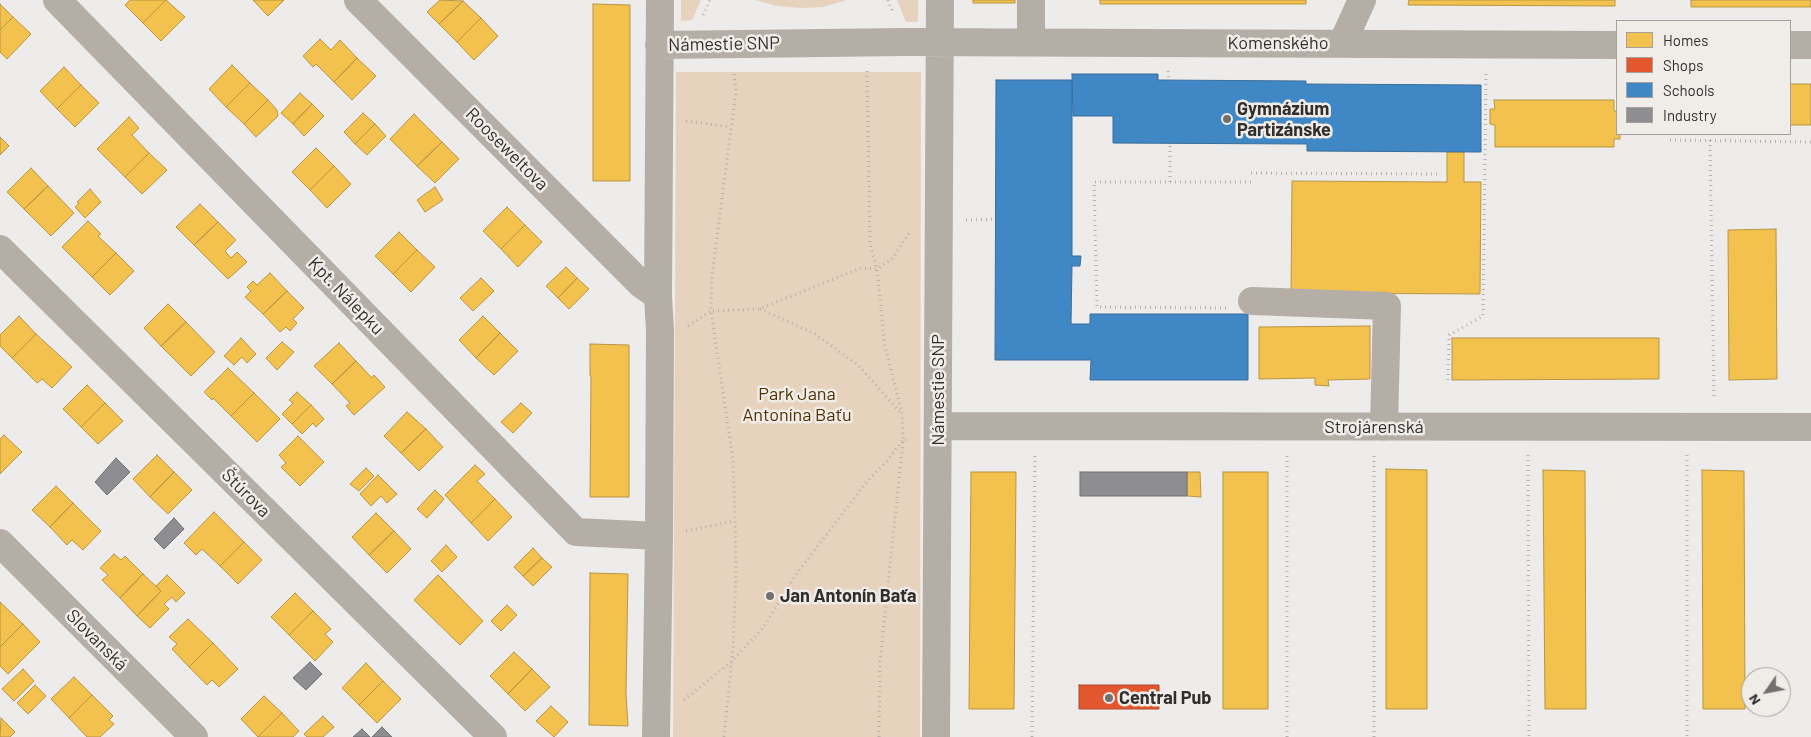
<!DOCTYPE html>
<meta charset="utf-8">
<style>
body{margin:0}
#map{position:relative;width:1811px;height:737px;overflow:hidden;background:#eeecea;font-family:Barlow,sans-serif}
canvas{display:block}
.legend{position:absolute;left:1616px;top:20px;width:175px;height:115px;box-sizing:border-box;background:#f0ece8;border:1px solid #a4a09e;margin:0;padding:6px 9px;list-style:none;font-size:15px;color:#312f2e}
.legend li{display:flex;align-items:center;gap:10px;height:25px}
.legend b{width:25px;border:1px solid #a4a09e}
.north{position:absolute;left:1741px;top:667px;width:50px;height:50px;box-sizing:border-box;background:#f0ece8;border:1px solid #a4a09e;border-radius:50%;rotate:237deg;font-size:14px;font-weight:700;line-height:20px;text-align:center;color:#312f2e}
.north::after{content:'';display:block;margin:auto;width:18px;height:22px;background:#737170;clip-path:polygon(50% 0,100% 100%,50% 72%,0 100%)}
</style>
<div id="map">
<canvas width="1811" height="737"></canvas>
<ul class="legend">
<li><b style="height:14px;background:#f2c14e"></b>Homes</li>
<li><b style="height:14px;background:#e4572e"></b>Shops</li>
<li><b style="height:14px;background:#3f88c5"></b>Schools</li>
<li><b style="height:14px;background:#8d8d92"></b>Industry</li>
</ul>
<div class="north">N</div>
</div>
<script>
const ctx = document.querySelector('canvas').getContext('2d');
ctx.lineJoin = 'round';
function paint(path, color) { ctx.fillStyle = color; ctx.fill(path, 'evenodd'); }
const toPath = rows => new Path2D(rows.map(r => 'M' + r).join(''));
function trace(path, color, width, dash) { ctx.strokeStyle = color; ctx.lineWidth = width; ctx.lineCap = dash ? 'butt' : 'round'; ctx.setLineDash(dash || []); ctx.stroke(path); }
function drawText(font, color, halo, rows, align = 'center') {
  ctx.font = font + ' Barlow,sans-serif'; ctx.lineWidth = 5; ctx.setLineDash([]); ctx.textBaseline = 'middle'; ctx.strokeStyle = halo; ctx.fillStyle = color; for (const [text, x, y, turn = 0] of rows) {
    ctx.save(); ctx.translate(x, y); ctx.rotate((+turn || 0) * Math.PI / 180); ctx.textAlign = isNaN(turn) ? turn : align; if (halo) ctx.strokeText(text, 0, 0); ctx.fillText(text, 0, 0); ctx.restore();
  }
}
const green = toPath([
 [681,0,701,0,692,20,681,21],
 [755,0,847,0,823,7,800,8,777,6],
 [897,0,918,0,918,22,906,22],
 [676,72,921,72,920,737,673,737]
]);
const homes = toPath([
 [130,0,166,0,143,23,125,5,130,0],
 [166,0,185,17,161,41,143,23,166,0],
 [253,0,284,0,268,16,253,0],
 [440,0,463,1,439,24,427,12,440,0],
 [973,0,1015,0,1015,3,973,3,973,0],
 [1100,0,1306,0,1306,4,1100,4,1100,0],
 [1409,0,1615,0,1615,6,1408,5,1409,0],
 [1691,0,1811,0,1811,7,1691,7,1691,0],
 [463,1,481,18,457,42,439,24,463,1],
 [0,4,13,17,0,30,0,4],
 [593,4,630,5,630,181,593,181,593,4],
 [13,17,31,34,7,59,0,52,0,30,13,17],
 [481,18,498,36,474,60,457,42,481,18],
 [320,39,331,50,340,40,357,58,334,82,316,64,313,67,303,56,320,39],
 [357,58,376,76,352,100,334,82,357,58],
 [232,65,250,83,226,107,209,89,232,65],
 [64,67,81,85,57,109,40,91,64,67],
 [250,83,268,100,244,124,226,107,250,83],
 [1790,84,1811,84,1811,125,1790,125,1790,84],
 [81,85,99,103,75,127,57,109,81,85],
 [300,93,312,104,293,124,281,113,300,93],
 [268,100,277,110,278,116,256,137,244,124,268,100],
 [1494,100,1614,100,1614,111,1617,111,1617,134,1620,134,1620,139,1614,139,1614,147,1495,147,1495,125,1490,124,1490,109,1495,109,1494,100],
 [312,104,324,116,304,136,293,124,312,104],
 [363,113,375,124,355,144,344,132,363,113],
 [414,114,442,142,417,166,390,139,414,114],
 [129,117,139,128,132,135,149,153,125,177,97,149,129,117],
 [375,124,386,136,367,155,355,144,375,124],
 [0,137,9,146,0,155,0,137],
 [442,142,459,159,435,183,417,166,442,142],
 [316,148,334,166,310,190,292,172,316,148],
 [1447,152,1464,152,1464,182,1481,182,1480,294,1291,293,1292,181,1447,182,1447,152],
 [149,153,167,170,142,194,125,177,149,153],
 [334,166,351,184,327,208,310,190,334,166],
 [31,168,48,186,24,209,7,192,31,168],
 [48,186,74,213,51,236,24,209,48,186],
 [435,187,443,200,425,212,417,200,435,187],
 [90,189,101,202,85,218,75,207,79,203,77,202,90,189],
 [200,204,218,222,194,245,176,227,200,204],
 [507,207,525,225,501,249,483,231,507,207],
 [88,221,101,234,98,236,116,253,92,277,62,247,88,221],
 [218,222,236,240,225,251,231,258,237,252,247,262,228,279,194,245,218,222],
 [525,225,542,242,518,267,501,249,525,225],
 [1776,229,1777,379,1729,380,1728,230,1776,229],
 [399,232,417,250,393,274,375,256,399,232],
 [417,250,435,267,411,292,393,274,417,250],
 [116,253,134,271,110,295,92,277,116,253],
 [566,267,577,278,558,298,546,286,566,267],
 [270,273,287,291,263,314,245,297,251,291,247,287,253,281,257,285,270,273],
 [481,278,494,291,473,311,460,298,481,278],
 [577,278,589,289,569,309,558,298,577,278],
 [287,291,304,308,293,319,297,323,290,331,286,327,280,332,263,314,287,291],
 [168,304,186,322,161,346,144,328,168,304],
 [19,316,36,334,12,358,0,346,0,335,19,316],
 [483,316,500,333,476,358,459,340,483,316],
 [186,322,215,352,191,376,161,346,186,322],
 [1370,326,1370,379,1328,380,1329,386,1315,385,1315,378,1259,379,1259,327,1370,326],
 [500,333,518,351,494,375,476,358,500,333],
 [36,334,72,367,52,388,42,379,37,383,12,358,36,334],
 [241,338,256,354,247,363,242,357,234,365,224,356,241,338],
 [1452,338,1659,338,1659,379,1452,380,1452,338],
 [282,342,294,352,277,370,266,358,282,342],
 [339,343,356,361,332,384,314,366,339,343],
 [590,344,629,345,629,497,590,497,591,376,590,376,590,344],
 [356,361,372,378,374,375,385,387,354,415,346,406,350,403,332,384,356,361],
 [228,368,254,393,231,416,213,398,212,400,204,392,228,368],
 [87,385,105,403,81,427,63,409,87,385],
 [297,392,311,405,292,424,282,414,293,403,289,400,297,392],
 [254,393,280,419,257,442,231,416,254,393],
 [105,403,123,421,98,444,81,427,105,403],
 [521,403,532,413,513,433,501,422,521,403],
 [311,405,324,419,316,427,313,423,302,434,292,424,311,405],
 [407,412,426,429,401,453,384,436,407,412],
 [426,429,443,447,419,471,401,453,426,429],
 [4,435,22,452,0,474,0,439,4,435],
 [298,436,324,462,300,486,281,467,286,463,279,455,298,436],
 [157,455,174,472,150,497,133,479,157,455],
 [475,465,485,474,477,481,495,499,471,523,445,495,475,465],
 [366,468,374,476,359,491,350,484,366,468],
 [1386,469,1427,470,1427,709,1386,709,1386,469],
 [1543,470,1585,471,1586,709,1545,709,1543,470],
 [1702,470,1744,471,1745,709,1703,709,1702,470],
 [174,472,192,490,168,514,150,497,174,472],
 [971,472,1016,472,1014,709,969,709,971,472],
 [1187,472,1200,472,1201,497,1187,496,1187,472],
 [1223,472,1268,472,1268,709,1223,709,1223,472],
 [378,475,397,494,387,503,381,496,371,506,360,494,378,475],
 [56,486,73,503,50,527,32,510,56,486],
 [435,490,444,499,427,518,417,509,435,490],
 [495,499,512,517,488,541,471,523,495,499],
 [73,503,101,531,83,550,72,540,67,545,50,527,73,503],
 [214,512,244,542,220,566,202,549,196,555,184,543,214,512],
 [376,513,394,531,369,555,352,537,376,513],
 [394,531,411,549,387,573,369,555,394,531],
 [244,542,262,560,238,584,220,566,244,542],
 [446,545,457,557,442,572,431,561,446,545],
 [533,548,542,558,523,576,514,567,533,548],
 [114,554,121,560,125,556,143,574,120,598,102,580,108,575,100,568,114,554],
 [542,558,552,567,533,586,523,576,542,558],
 [590,573,628,574,626,693,628,726,589,725,590,573],
 [143,574,161,591,137,616,120,598,143,574],
 [167,575,185,593,176,602,172,597,164,604,169,609,150,628,137,616,161,591,156,586,167,575],
 [438,575,483,621,460,645,414,600,438,575],
 [295,593,313,611,289,635,271,617,295,593],
 [0,602,23,624,0,647,0,602],
 [507,605,517,615,501,631,491,621,507,605],
 [313,611,331,629,325,634,333,642,315,661,289,635,313,611],
 [188,619,213,643,189,667,172,649,177,644,169,637,188,619],
 [23,624,40,642,8,674,0,666,0,647,23,624],
 [213,643,238,669,219,687,212,680,207,685,189,667,213,643],
 [514,652,532,669,508,694,490,676,514,652],
 [366,663,383,681,359,705,342,688,366,663],
 [23,669,34,681,14,701,2,689,23,669],
 [532,669,550,687,525,711,508,694,532,669],
 [74,677,92,695,69,718,51,699,74,677],
 [383,681,401,699,377,723,359,705,383,681],
 [35,685,46,696,28,714,17,703,35,685],
 [92,695,113,716,109,720,114,724,100,737,87,737,69,718,92,695],
 [264,696,282,713,258,737,241,719,264,696],
 [551,706,568,722,554,737,536,721,551,706],
 [282,713,299,731,293,737,258,737,282,713],
 [323,716,334,727,323,737,307,737,304,734,323,716],
 [1,718,15,732,10,737,0,737,1,718]
]);
const shops = toPath([
 [1079,685,1159,685,1159,709,1079,709,1079,685]
]);
const schools = toPath([
 [1072,74,1158,74,1158,80,1306,81,1306,84,1481,85,1481,152,1307,151,1307,144,1113,143,1113,116,1073,116,1072,74],
 [996,80,1072,80,1072,256,1081,256,1080,266,1072,266,1071,324,1090,324,1090,314,1248,314,1248,380,1090,380,1091,360,995,360,996,80]
]);
const industry = toPath([
 [116,458,130,472,107,495,95,482,116,458],
 [1080,472,1187,472,1187,496,1080,496,1080,472],
 [174,518,184,529,164,549,154,539,174,518],
 [310,662,322,674,306,690,293,678,310,662],
 [382,727,392,737,372,737,382,727],
 [362,729,370,737,353,737,362,729]
]);
const path = toPath([
 [888,0,893,13],
 [703,15,710,0],
 [867,71,870,243,877,269,885,347,902,413,903,440,909,440],
 [1168,71,1169,80],
 [686,121,730,127],
 [1670,140,1811,142],
 [1710,140,1714,400],
 [1251,173,1441,174],
 [1170,182,1170,143],
 [966,220,996,219],
 [1226,308,1097,307,1094,182,1251,182],
 [760,309,815,334,858,365,900,412],
 [688,326,711,311,712,275,736,91,734,72],
 [1448,380,1449,335,1483,316,1486,73],
 [1528,455,1529,737],
 [1687,455,1687,737],
 [686,531,735,521],
 [684,700,731,662,763,628,795,576,868,480,887,461,903,440],
 [724,737,733,648,736,568,735,521,733,460,711,311,759,309,861,268,877,269,893,258,909,233],
 [879,737,880,662,903,441],
 [1032,737,1035,453],
 [1287,737,1287,455],
 [1374,737,1374,455]
]);
const minor = toPath([
 [57,0,576,532,659,536],
 [358,0,641,284,658,296],
 [1031,0,1031,42],
 [1342,44,1362,0],
 [659,45,905,42,1617,45],
 [1790,45,1811,45],
 [0,249,493,737],
 [1252,301,1387,306,1384,427],
 [938,426,1811,427],
 [0,543,194,737],
 [656,737,659,536,660,331,658,296,660,0],
 [936,737,940,0]
]);
const markers = [
 [1227,119,5,"#737170"],
 [770,596,5,"#737170"],
 [1109,698,5,"#737170"]
];
const streetNames = [
 ["Komenského",1278,43],
 ["Námestie SNP",724,44,-1],
 ["Rooseweltova",507,149,45],
 ["Kpt. Nálepku",346,296,46],
 ["Námestie SNP",938,390,-90],
 ["Strojárenská",1374,427],
 ["Štúrova",246,493,45],
 ["Slovanská",97,640,45]
];
const poiNames = [
 ["Gymnázium",1237,109],
 ["Partizánske",1237,130],
 ["Jan Antonín Baťa",780,596],
 ["Central Pub",1119,698]
];
const parkNames = [
 ["Park Jana",797,394],
 ["Antonína Baťu",797,415]
];
paint(green, '#e7d2bd');
paint(homes, '#f2c14e');
trace(homes, '#b89544', 1);
paint(shops, '#e4572e');
trace(shops, '#ae4b2e', 1);
paint(schools, '#3f88c5');
trace(schools, '#3b6d98', 1);
paint(industry, '#8d8d92');
trace(industry, '#717174', 1);
trace(path, '#b5b0ac', 3, [1, 4]);
trace(minor, '#b5aea7', 28);
for (const [x, y, r, color] of markers) { const dot = new Path2D(); dot.arc(x, y, r, 0, 2 * Math.PI); ctx.fillStyle = color; ctx.fill(dot); trace(dot, '#f0ece8', 2); }
drawText('18px', '#312f2e', '#f0ece8', streetNames);
drawText('bold 18px', '#312f2e', '#f0ece8', poiNames, 'left');
drawText('18px', '#513001', '#f0ece8', parkNames);
</script>
